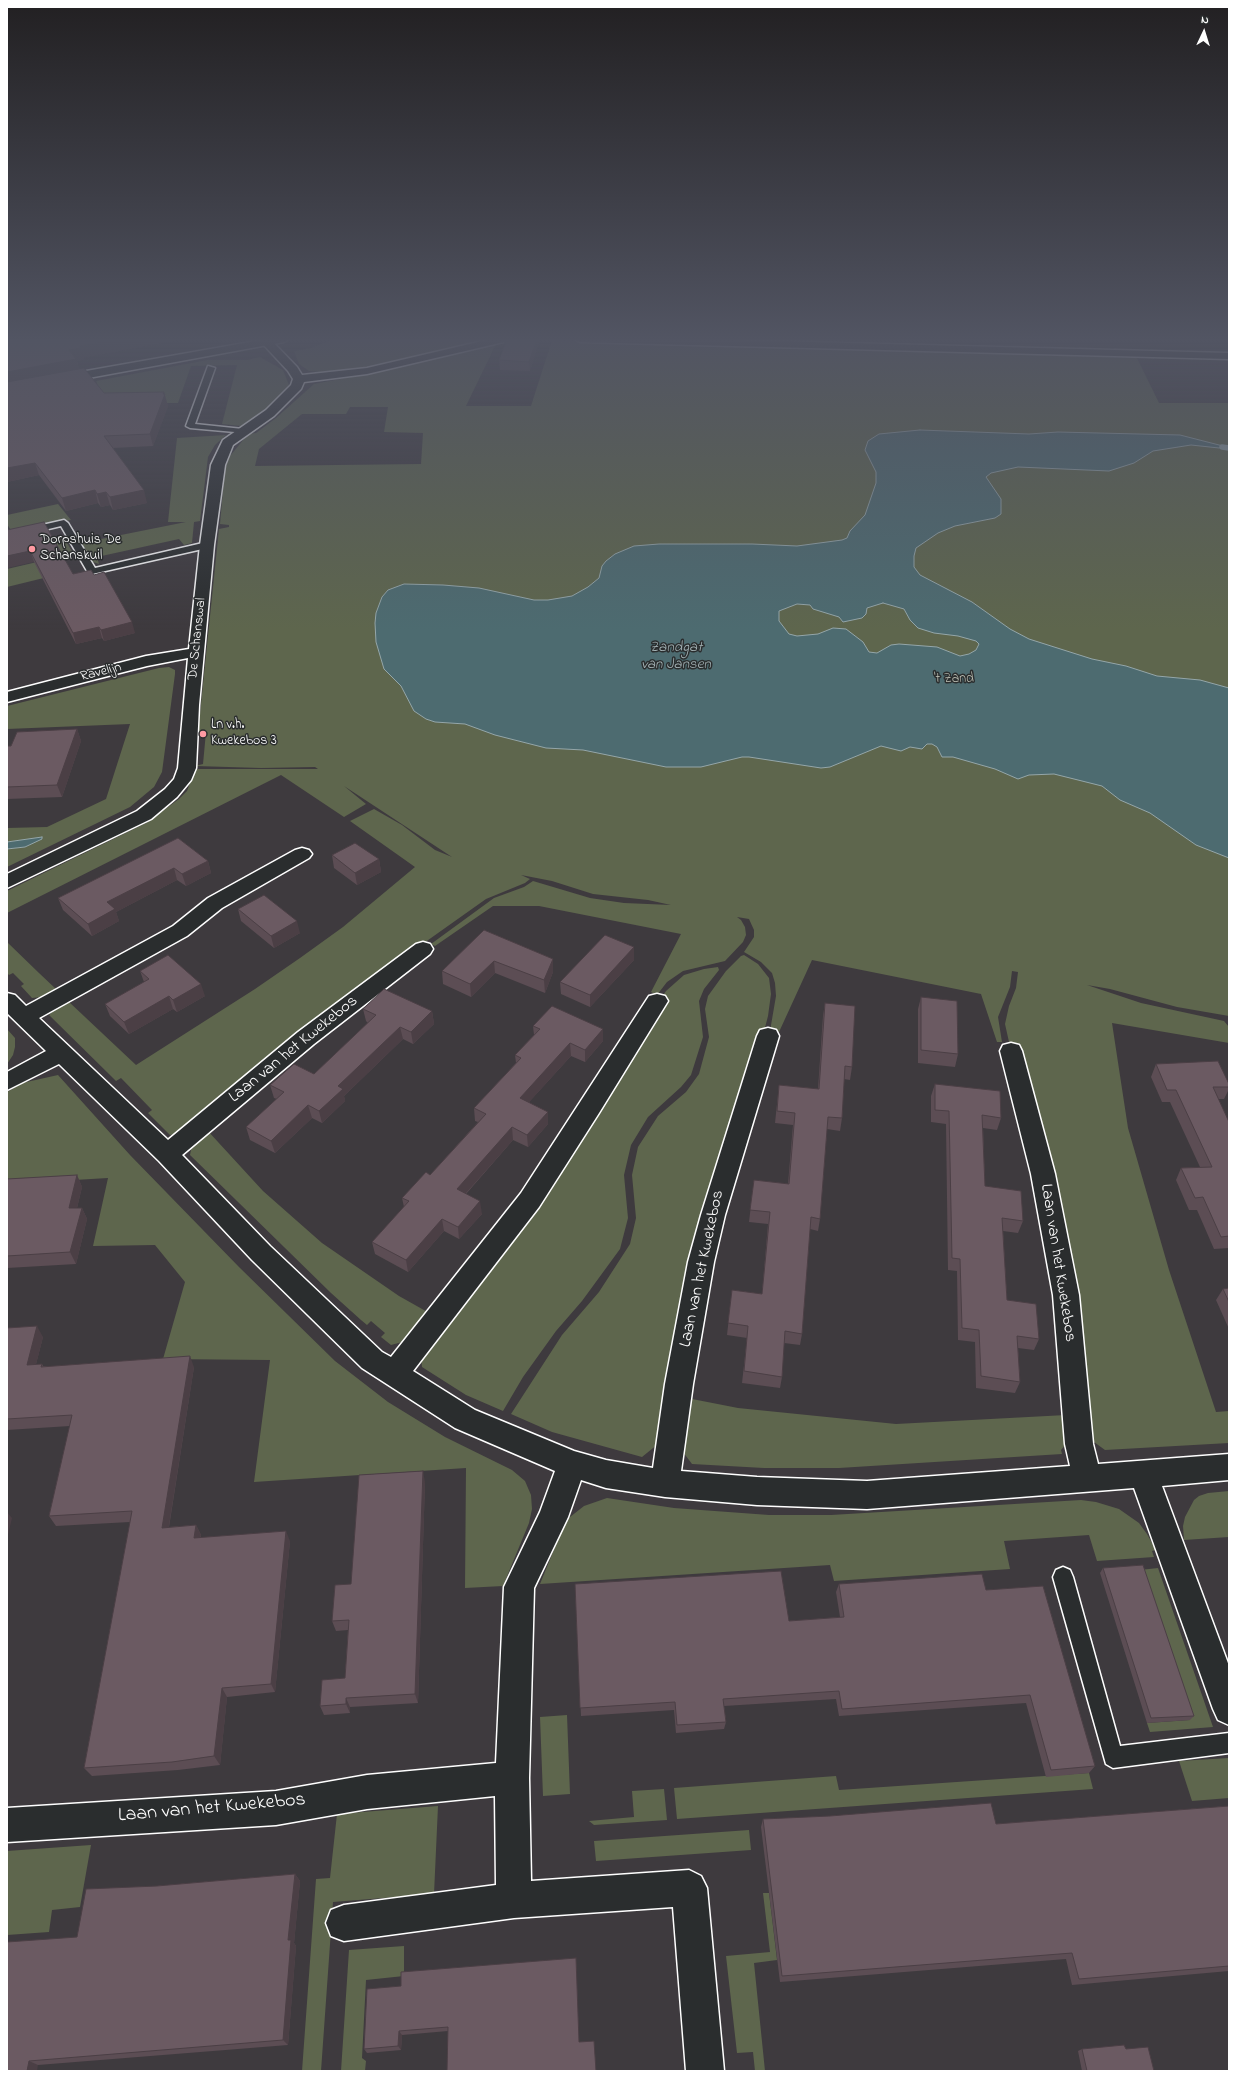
<!DOCTYPE html>
<style>
body{margin:0}
#map{position:relative;width:1236px;height:2078px;overflow:hidden;background:#3e3a3e;font-family:"Indie Flower",sans-serif}
canvas{display:block}
.frame{position:absolute;inset:0;border:8px solid #fff;pointer-events:none}
.north{position:absolute;left:1184px;top:12px;width:40px;height:40px;-webkit-text-stroke:3px #2a2d2e;paint-order:stroke;rotate:4deg;font-size:11px;font-weight:700;line-height:16px;text-align:center;color:#fff}
.north::after{content:'';display:block;margin:auto;width:14px;height:18px;background:#fff;clip-path:polygon(50% 0,100% 100%,50% 72%,0 100%)}
</style>
<div id="map">
<canvas width="1236" height="2078"></canvas>
<div class="frame"></div>
<div class="north">N</div>
</div>
<script>
const ctx = document.querySelector('canvas').getContext('2d');
ctx.lineJoin = 'round';
function paint(path, color) { ctx.fillStyle = color; ctx.fill(path, 'evenodd'); }
const toPath = rows => new Path2D(rows.map(r => 'M' + r).join(''));
function trace(path, color, width, dash) { ctx.strokeStyle = color; ctx.lineWidth = width; ctx.lineCap = dash ? 'butt' : 'round'; ctx.setLineDash(dash || []); ctx.stroke(path); }
function drawText(font, color, halo, rows, align = 'center') {
  ctx.font = font + ' "Indie Flower",sans-serif'; ctx.lineWidth = 3; ctx.setLineDash([]); ctx.textBaseline = 'middle'; ctx.strokeStyle = halo; ctx.fillStyle = color; for (const [text, x, y, turn = 0] of rows) {
    ctx.save(); ctx.translate(x, y); ctx.rotate((+turn || 0) * Math.PI / 180); ctx.textAlign = isNaN(turn) ? turn : align; if (halo) ctx.strokeText(text, 0, 0); ctx.fillText(text, 0, 0); ctx.restore();
  }
}
const green = toPath([
 [334,339,481,339,483,340,376,367,321,372,309,371,299,364,294,351,310,348],
 [552,340,1137,358,1159,403,1229,403,1229,1016,1177,1007,1110,989,1087,985,1141,1003,1224,1021,1229,1027,1229,1043,1112,1023,1128,1128,1169,1270,1216,1412,1229,1411,1229,1443,1105,1450,1094,1442,1089,1434,1048,1174,1014,1043,1009,1042,1005,1024,1009,1006,1016,988,1018,972,1012,971,1010,987,998,1017,1002,1042,997,1042,981,994,812,960,779,1032,770,1031,776,996,775,983,772,973,761,962,744,952,754,937,754,930,749,919,737,917,741,920,745,927,746,935,743,942,725,961,683,971,667,982,657,995,651,992,681,934,539,906,493,906,435,946,431,944,494,898,524,887,533,881,590,898,624,903,671,905,648,900,593,894,552,881,521,875,530,879,525,883,486,899,376,977,177,1134,170,1135,148,1113,152,1110,121,1078,116,1081,114,1079,49,1015,57,1007,68,1001,136,1065,255,989,300,958,343,927,415,867,350,821,374,809,402,825,435,850,452,857,344,786,366,804,344,817,281,775,7,913,7,891,146,823,179,799,187,791,195,769,318,769,315,767,261,768,195,766,203,764,206,732,198,733,219,529,229,527,229,525,220,524,225,468,230,456,244,439,249,434,256,433,276,418,314,384,383,371,496,344,466,406,531,406],
 [350,407,388,407,384,432,423,433,421,464,255,466,259,449,302,414,346,414],
 [260,357,283,370,289,385,279,398,267,409,241,426,222,424,237,365,191,366,178,403,105,403,96,381,207,360,247,360],
 [226,435,215,445,208,457,200,521,194,522,192,543,184,545,179,539,97,557,99,564,90,561,81,543,186,522,168,522,177,438],
 [58,504,71,520,12,532,7,524,7,515],
 [64,538,73,553,52,560,60,574,7,587,7,569,63,556,54,541],
 [169,667,175,670,175,674,162,772,154,787,130,807,7,867,7,849,25,847,43,838,7,842,7,828,47,827,106,799,130,724,7,729,7,706,159,668],
 [7,942,39,973,57,990,42,997,32,998,21,986,24,984,13,973,9,975,7,973],
 [744,955,758,964,769,978,771,994,768,1016,658,1444,642,1457,552,1432,511,1414,562,1335,599,1292,630,1244,636,1218,632,1175,638,1147,658,1116,686,1092,699,1074,709,1037,705,1009,708,996,726,971,741,956],
 [718,967,719,970,704,989,699,1001,703,1037,691,1075,681,1087,648,1117,631,1145,624,1175,628,1218,620,1249,582,1301,556,1331,523,1377,503,1411,466,1395,422,1367,421,1357,666,991,684,975,704,969],
 [7,1029,15,1038,15,1047,13,1055,7,1064],
 [58,1075,130,1155,239,1267,335,1361,388,1402,445,1437,512,1470,525,1481,531,1495,532,1509,529,1523,503,1586,465,1588,466,1468,254,1482,270,1360,163,1359,185,1282,155,1245,93,1246,108,1178,7,1184,7,1092,22,1083],
 [207,1130,263,1191,322,1243,399,1296,431,1314,406,1341,391,1345,381,1337,385,1333,371,1321,367,1325,361,1320,331,1293,190,1155,192,1145],
 [687,1398,738,1408,896,1424,1066,1415,1068,1442,1061,1450,1062,1454,839,1468,764,1468,692,1464,680,1448],
 [1229,1491,1229,1537,1184,1540,1183,1526,1185,1517,1194,1500,1199,1496,1208,1493],
 [607,1498,674,1508,769,1515,831,1515,1081,1500,1096,1502,1119,1509,1139,1523,1147,1534,1156,1550,1152,1551,1154,1557,1097,1561,1089,1535,1004,1541,1010,1569,834,1581,830,1565,540,1584,564,1525,570,1517,584,1506],
 [1158,1568,1213,1727,1150,1732,1147,1723,1190,1720,1140,1570],
 [567,1715,570,1794,543,1796,540,1717],
 [1229,1758,1229,1798,1192,1801,1179,1761],
 [1089,1773,1093,1789,677,1819,674,1788,836,1776,839,1790],
 [664,1789,667,1820,594,1825,589,1821,634,1817,632,1791],
 [438,1806,434,1894,333,1902,321,2071,302,2071,316,1879,330,1878,337,1814],
 [749,1830,751,1850,596,1861,594,1841],
 [91,1845,80,1907,52,1910,49,1932,7,1935,7,1851],
 [763,1893,769,1893,777,1960,754,1963,765,2071,755,2071,753,2052,737,2053,726,1956,770,1952],
 [404,1946,404,1976,366,1980,362,2058,366,2061,365,2071,341,2071,349,1950]
]);
const water = toPath([
 [920,430,1029,434,1058,432,1180,435,1223,446,1219,448,1191,445,1153,451,1134,463,1109,471,1018,467,991,473,986,477,1001,499,1001,514,995,518,955,526,938,533,916,548,914,556,914,567,920,575,972,602,1010,629,1029,639,1092,659,1126,666,1157,676,1200,680,1229,688,1229,858,1196,845,1150,813,1120,800,1102,786,1054,774,1029,775,1018,779,995,769,953,757,942,757,937,747,932,744,927,744,922,749,910,747,901,751,881,746,830,767,821,768,749,757,742,757,701,767,666,767,583,750,546,748,495,735,465,724,435,722,426,719,414,711,401,686,384,669,376,642,375,623,376,613,382,597,388,590,404,584,443,585,479,588,534,600,548,600,572,596,588,587,599,578,602,566,606,561,615,554,634,546,659,544,752,544,797,546,842,540,847,538,850,531,865,515,876,483,876,472,865,450,868,441,879,434,920,430],
 [883,603,904,609,910,620,918,628,934,633,958,636,976,641,979,644,976,650,969,654,960,656,937,647,899,644,891,645,877,653,869,652,863,642,846,629,833,628,818,634,797,636,789,634,779,621,779,611,797,604,810,605,813,609,839,617,843,622,862,618,866,614,867,608,883,603],
 [42,837,42,839,25,847,7,849,7,842,42,837]
]);
const stream = toPath([
 [1222,447,1229,448]
]);
const service = toPath([
 [208,366,215,368,195,424,243,429,247,431,246,433,190,428,186,426,208,366],
 [64,520,68,523,95,568,207,542,212,545,207,548,92,574,87,571,61,526,7,539,7,533,64,520],
 [1063,1567,1070,1570,1073,1577,1120,1746,1229,1733,1229,1753,1113,1768,1106,1764,1053,1577,1056,1570,1063,1567]
]);
const minor = toPath([
 [267,339,271,340,297,367,302,375,367,368,491,339,510,339,508,341,367,374,304,382,301,389,274,416,233,445,225,465,214,545,199,705,196,768,191,780,177,797,151,819,7,888,7,874,137,811,165,789,174,779,178,768,188,658,147,666,7,702,7,692,146,656,189,649,200,545,211,465,223,440,266,410,291,385,293,379,288,371,261,342,267,339],
 [574,339,697,339,1229,353,1229,359,580,342,574,339],
 [302,848,309,850,312,854,309,858,222,908,187,936,39,1018,168,1140,298,1032,416,944,423,942,430,944,433,949,430,954,314,1044,182,1155,270,1246,382,1352,391,1357,521,1193,649,996,657,994,665,996,668,1001,599,1113,539,1207,413,1371,475,1410,574,1451,606,1460,653,1468,665,1384,688,1262,701,1215,757,1036,760,1030,768,1028,776,1030,779,1036,725,1215,714,1262,693,1384,681,1471,757,1477,867,1481,1070,1466,1065,1444,1053,1295,1031,1174,1000,1051,1003,1045,1011,1043,1019,1045,1022,1051,1055,1174,1079,1295,1093,1444,1098,1464,1229,1454,1229,1480,1162,1486,1229,1666,1229,1725,1218,1720,1213,1709,1134,1488,867,1509,757,1505,665,1497,606,1488,581,1480,568,1517,534,1588,529,1778,531,1881,689,1870,701,1876,707,1888,724,2071,686,2071,673,1907,514,1918,344,1941,331,1936,326,1923,331,1910,344,1905,496,1885,495,1796,367,1809,276,1825,7,1842,7,1808,276,1791,367,1775,496,1763,504,1587,540,1512,555,1471,455,1428,362,1368,252,1260,159,1161,59,1064,7,1090,7,1072,46,1051,7,1013,7,993,15,995,26,1006,173,926,208,898,295,850,302,848]
]);
const secondary = toPath([
 [267,339,290,339,284,342,7,393,7,385,267,339]
]);
const wall = toPath([
 [7,339,84,358,84,360,77,361,79,369,104,393,164,394,168,406,153,446,113,448,147,503,113,510,110,505,101,507,98,503,66,511,39,475,7,482],
 [504,339,540,339,530,371,500,370,499,360,505,344,504,343],
 [7,530,73,574,94,575,135,633,104,641,102,638,76,644,34,562],
 [77,729,81,741,62,797,7,799,7,746,11,746],
 [178,838,208,861,211,873,186,886,177,880,116,912,119,921,92,936,63,910,58,898],
 [332,855,379,859,381,872,357,885,334,868],
 [238,909,300,933,274,948,241,921],
 [484,930,553,959,553,972,545,993,495,973,471,997,443,984,442,971],
 [634,947,634,960,590,1007,561,994,560,982],
 [140,971,205,996,177,1012,173,1009,129,1034,110,1016,105,1004,144,982],
 [921,997,958,1054,955,1067,918,1063,918,1009],
 [825,1003,852,1067,850,1080,844,1079,842,1118,840,1131,827,1129,820,1219,818,1231,810,1229,802,1334,800,1345,784,1343,782,1377,780,1388,742,1383,747,1338,727,1335,732,1290,762,1294,768,1224,749,1222,754,1180,788,1184,793,1125,775,1123,779,1085,818,1089,823,1016],
 [363,1009,432,1011,434,1024,413,1044,403,1039,344,1096,345,1101,322,1123,312,1118,275,1153,250,1140,246,1127,277,1099,274,1098,270,1085,314,1074,368,1023,366,1021],
 [533,1026,603,1041,585,1062,571,1056,529,1102,548,1124,528,1147,513,1140,466,1194,482,1214,459,1239,444,1231,408,1272,375,1254,372,1242,404,1207,402,1198,430,1175,478,1122,475,1121,474,1108,516,1063,515,1055,534,1035],
 [1156,1064,1229,1084,1229,1089,1224,1099,1218,1099,1229,1122,1229,1248,1214,1249,1197,1210,1189,1210,1176,1180,1181,1168,1200,1167,1170,1102,1162,1102,1151,1077],
 [935,1084,1001,1118,997,1130,983,1128,985,1186,1023,1221,1018,1233,1003,1231,1007,1300,1039,1339,1034,1350,1018,1348,1020,1382,1015,1393,976,1388,975,1342,958,1340,957,1271,948,1270,946,1124,931,1122,931,1096],
 [77,1175,82,1187,77,1208,82,1208,87,1219,76,1264,7,1268,7,1179],
 [1229,1288,1229,1329,1216,1300,1223,1289],
 [7,1328,43,1337,36,1364,42,1364,43,1366,194,1367,169,1527,196,1525,201,1535,201,1537,290,1541,275,1692,227,1697,220,1765,178,1770,92,1776,84,1768,130,1522,56,1526,49,1516,70,1426,7,1430],
 [425,1482,418,1703,350,1707,350,1713,324,1715,320,1706,345,1678,348,1630,336,1631,332,1621],
 [1103,1568,1194,1716,1190,1720,1147,1723,1100,1573],
 [575,1584,789,1621,840,1617,836,1592,839,1584,986,1590,1095,1766,1089,1773,1046,1777,1026,1703,839,1716,836,1699,724,1706,726,1722,724,1729,676,1733,674,1710,581,1716],
 [1229,1806,1229,1971,1072,1985,1066,1959,780,1982,761,1827,763,1819,996,1824],
 [295,1874,300,1881,294,1943,296,1946,288,2045,38,2065,7,2071,77,1937,157,1886],
 [576,1963,579,2042,596,2071,448,2031,402,2035,401,2050,367,2053,364,2049,401,1986],
 [1082,2049,1126,2049,1154,2071,1082,2071,1078,2051]
]);
const shadedWall = toPath([
 [121,339,184,339,84,358,84,360,77,361,79,371,7,385,7,372,80,346],
 [537,339,540,339,530,371,529,362],
 [164,392,168,406,153,446,150,434],
 [35,463,39,475,7,482,7,468],
 [95,490,98,503,66,511,62,498],
 [144,490,147,503,113,510,110,497],
 [106,492,110,505,101,507,97,494],
 [30,551,34,562,7,568,7,556],
 [132,622,135,633,104,641,101,630],
 [99,627,102,638,76,644,73,633],
 [77,729,81,741,62,797,57,785],
 [379,859,381,872,357,885,355,873],
 [208,861,211,873,186,886,182,874],
 [174,868,177,880,116,912,119,921,92,936,88,924,107,902],
 [297,921,300,933,274,948,271,936],
 [634,947,634,960,590,1007,590,995],
 [553,959,553,972,545,993,544,980],
 [494,961,495,973,471,997,470,984],
 [201,984,205,996,177,1012,173,1000],
 [169,996,173,1009,129,1034,124,1022],
 [432,1011,434,1024,413,1044,411,1032],
 [400,1027,403,1039,344,1096,345,1101,322,1123,319,1111,338,1086],
 [603,1029,603,1041,585,1062,585,1050],
 [570,1043,571,1056,521,1111,520,1098],
 [308,1105,312,1118,275,1153,271,1141],
 [548,1112,548,1124,528,1147,527,1135],
 [512,1127,513,1140,459,1201,457,1189],
 [77,1175,82,1187,74,1220,69,1208],
 [480,1201,482,1214,459,1239,458,1227],
 [82,1208,87,1219,76,1264,70,1252],
 [442,1219,444,1231,408,1272,406,1260],
 [37,1326,43,1337,33,1376,27,1365],
 [190,1356,194,1367,167,1538,162,1528],
 [423,1471,425,1482,418,1703,415,1694],
 [7,1512,12,1518,7,1539],
 [196,1525,201,1535,199,1548,194,1538],
 [286,1531,290,1541,275,1692,271,1684],
 [222,1688,227,1697,220,1765,214,1756],
 [346,1698,350,1707,350,1713,346,1704],
 [295,1874,300,1881,294,1943,296,1946,288,2045,283,2040,288,1940],
 [399,2031,402,2035,401,2050,398,2046],
 [29,2061,38,2065,37,2071,27,2071]
]);
const building = toPath([
 [7,339,121,339,80,346,81,348,69,350,76,359,7,372,7,339],
 [507,339,537,339,529,362,499,360,507,339],
 [84,368,104,393,164,392,163,394,165,394,150,434,104,436,144,490,110,497,106,492,97,494,95,490,62,498,35,463,7,468,7,382,84,368],
 [44,522,73,574,91,570,94,575,104,572,132,622,101,630,99,627,73,633,30,551,7,556,7,530,44,522],
 [77,729,57,785,7,787,7,746,11,746,17,732,77,729],
 [178,838,208,861,182,874,174,868,107,902,115,909,88,924,58,898,178,838],
 [355,843,379,859,355,873,332,855,355,843],
 [264,895,297,921,271,936,238,909,264,895],
 [484,930,553,959,544,980,494,961,470,984,442,971,484,930],
 [605,935,634,947,590,995,560,982,605,935],
 [168,955,201,984,173,1000,169,996,124,1022,105,1004,149,979,140,971,168,955],
 [384,989,432,1011,411,1032,400,1027,338,1086,343,1089,319,1111,308,1105,271,1141,246,1127,284,1092,270,1085,294,1064,314,1074,376,1015,363,1009,384,989],
 [921,997,957,1001,958,1054,921,1050,921,997],
 [825,1003,855,1006,852,1067,845,1066,842,1118,828,1117,820,1219,811,1217,802,1334,785,1331,782,1377,744,1371,748,1326,728,1323,732,1290,762,1294,770,1212,750,1210,754,1180,789,1184,795,1113,777,1111,779,1085,819,1089,825,1003],
 [552,1006,603,1029,585,1050,570,1043,520,1098,548,1112,527,1135,512,1127,457,1189,480,1201,458,1227,442,1219,406,1260,372,1242,409,1201,402,1198,426,1172,430,1175,486,1114,474,1108,521,1058,515,1055,540,1029,533,1026,552,1006],
 [1218,1061,1229,1084,1229,1087,1213,1087,1229,1122,1229,1236,1221,1237,1203,1197,1195,1198,1181,1168,1212,1167,1176,1090,1167,1090,1156,1064,1218,1061],
 [935,1084,1000,1091,1001,1118,982,1115,985,1186,1021,1191,1023,1221,1002,1218,1007,1300,1036,1304,1039,1339,1017,1336,1020,1382,981,1376,979,1330,962,1328,960,1259,952,1258,949,1111,935,1110,935,1084],
 [77,1175,69,1208,82,1208,70,1252,7,1256,7,1179,77,1175],
 [1229,1288,1229,1302,1223,1289,1229,1288],
 [37,1326,27,1365,42,1364,41,1367,190,1356,162,1528,196,1525,194,1538,286,1531,271,1684,222,1688,214,1756,172,1762,84,1768,132,1511,49,1516,72,1415,7,1419,7,1328,37,1326],
 [423,1471,415,1694,346,1698,346,1704,320,1706,322,1680,345,1678,349,1620,332,1621,335,1585,351,1584,359,1475,423,1471],
 [1143,1565,1194,1716,1151,1718,1103,1568,1143,1565],
 [781,1571,789,1621,844,1617,839,1584,982,1574,986,1590,1043,1586,1095,1766,1051,1770,1030,1695,842,1709,839,1691,723,1699,726,1722,677,1725,675,1702,580,1708,575,1584,781,1571],
 [991,1803,996,1824,1229,1806,1229,1966,1079,1979,1072,1953,782,1976,763,1819,830,1816,991,1803],
 [295,1874,288,1940,291,1940,283,2040,29,2061,27,2071,7,2071,7,1942,77,1937,86,1889,157,1886,295,1874],
 [576,1958,579,2042,594,2041,596,2071,447,2071,448,2027,399,2031,398,2046,364,2049,367,1989,401,1986,401,1972,576,1958],
 [1124,2045,1126,2049,1148,2047,1154,2071,1087,2071,1082,2049,1124,2045]
]);
const markers = [
 [32,549,4,"#ff9aa2"],
 [203,734,4,"#ff9aa2"]
];
const farPoinames = [
 ["Dorpshuis De",40,541],
 ["Schanskuil",40,557],
 ["Ln v.h.",211,726],
 ["Kwekebos 3",211,742]
];
const farStreetnames = [
 ["De Schanswal",198,639,-84],
 ["Ravelijn",101,673,-14]
];
const farParknames = [
 ["'t Zand",954,680]
];
const farWaternames = [
 ["Zandgat",676,649],
 ["van Jansen",676,666]
];
const streetNames = [
 ["Laan van het Kwekebos",294,1050,-39],
 ["Laan van het Kwekebos",1057,1263,81],
 ["Laan van het Kwekebos",703,1269,-78]
];
const nearStreetnames = [
 ["Laan van het Kwekebos",212,1809,-5]
];
paint(green, '#5e664d');
paint(water, '#4d6b70');
trace(water, '#94a6a9', 1);
trace(stream, '#94a6a9', 5.5);
trace(service, '#fff', 3);
trace(minor, '#fff', 3);
trace(secondary, '#fff', 3);
paint(service, '#2a2d2e');
paint(minor, '#2a2d2e');
paint(secondary, '#2a2d2e');
paint(wall, '#5c4d54');
paint(shadedWall, '#4b3f45');
paint(building, '#6b5a62');
trace(building, '#4b3f45', 1);
const sky = ctx.createLinearGradient(0, 0, 0, 630);
sky.addColorStop(0, '#222022');
sky.addColorStop(0.54, '#525563');
sky.addColorStop(1, '#52556300');
ctx.fillStyle = sky;
ctx.fillRect(0, 0, 1236, 630);
for (const [x, y, r, color] of markers) { const dot = new Path2D(); dot.arc(x, y, r, 0, 2 * Math.PI); ctx.fillStyle = color; ctx.fill(dot); trace(dot, '#2a2d2e', 1.5); }
drawText('14px', '#fff', '#2a2d2e', farPoinames, 'left');
drawText('14px', '#fff', '#2a2d2e', farStreetnames);
drawText('14px', '#b7baaf', '#2a2d2e', farParknames);
drawText('italic 15px', '#a6b5b8', '#2a2d2e', farWaternames);
drawText('17px', '#fff', '#2a2d2e', streetNames);
drawText('20px', '#fff', '#2a2d2e', nearStreetnames);
</script>
